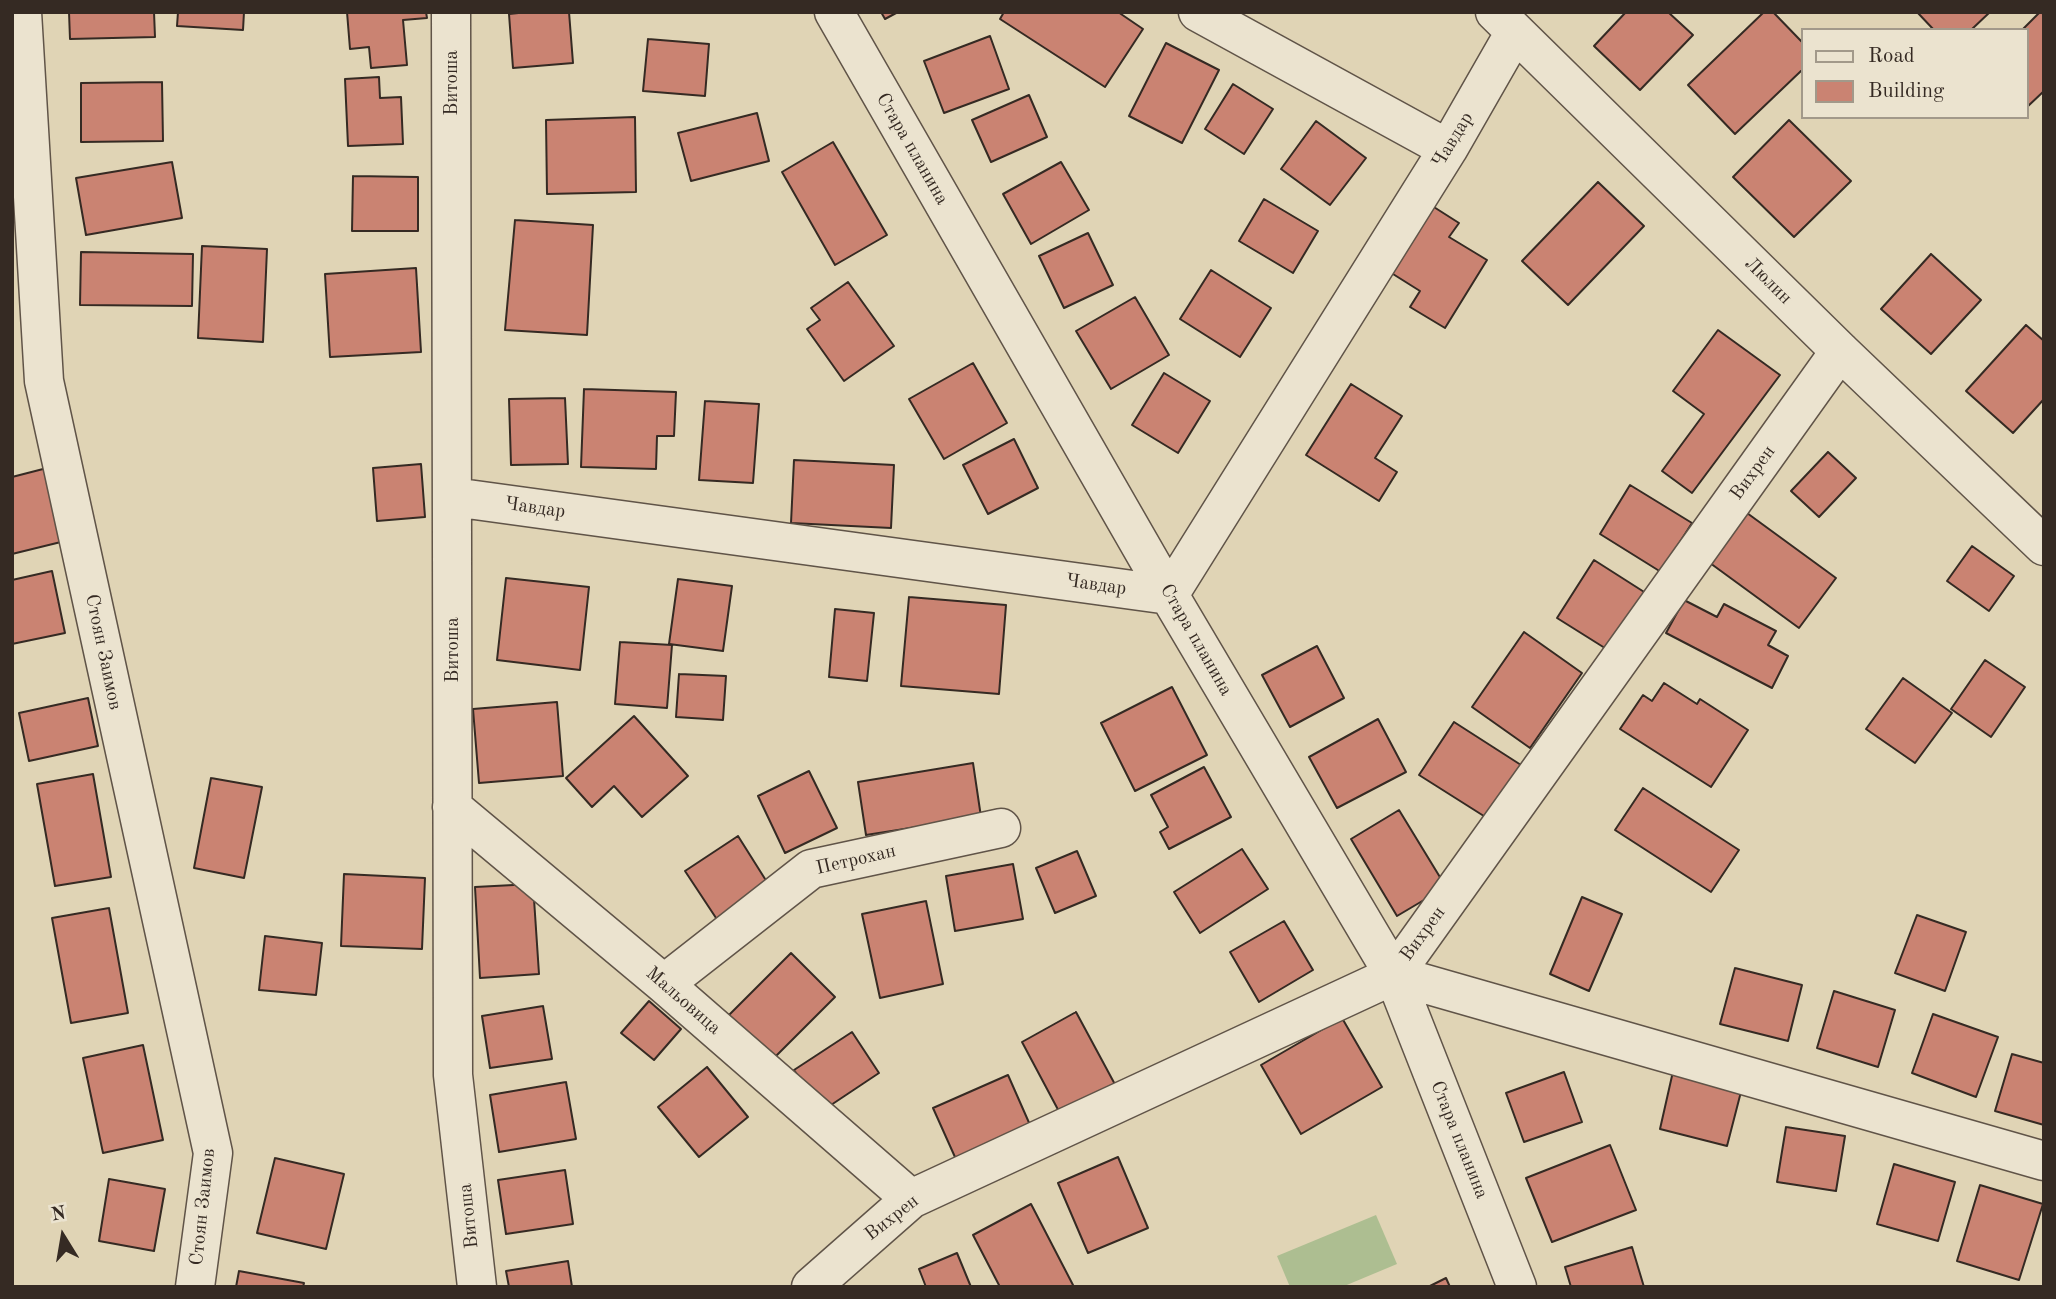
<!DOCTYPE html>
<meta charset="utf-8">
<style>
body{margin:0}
#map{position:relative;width:2056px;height:1299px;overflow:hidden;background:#e0d4b5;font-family:"Old Standard TT",serif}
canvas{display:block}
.frame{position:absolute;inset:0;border:14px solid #352a23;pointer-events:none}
.legend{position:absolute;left:1801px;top:28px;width:228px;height:91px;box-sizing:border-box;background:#ebe3cf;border:2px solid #a2998a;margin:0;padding:9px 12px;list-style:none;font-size:21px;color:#352a23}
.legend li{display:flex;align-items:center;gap:14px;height:35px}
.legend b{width:35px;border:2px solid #a2998a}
.north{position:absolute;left:28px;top:1201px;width:70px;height:70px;-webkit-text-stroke:5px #ebe3cf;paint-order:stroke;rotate:349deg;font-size:19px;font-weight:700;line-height:28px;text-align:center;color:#352a23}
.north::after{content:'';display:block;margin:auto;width:24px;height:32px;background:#352a23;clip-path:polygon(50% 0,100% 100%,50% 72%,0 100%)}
</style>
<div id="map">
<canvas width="2056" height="1299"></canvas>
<div class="frame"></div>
<ul class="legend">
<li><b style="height:9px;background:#ebe3cf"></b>Road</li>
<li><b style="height:19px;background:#ca8372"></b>Building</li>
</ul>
<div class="north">N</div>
</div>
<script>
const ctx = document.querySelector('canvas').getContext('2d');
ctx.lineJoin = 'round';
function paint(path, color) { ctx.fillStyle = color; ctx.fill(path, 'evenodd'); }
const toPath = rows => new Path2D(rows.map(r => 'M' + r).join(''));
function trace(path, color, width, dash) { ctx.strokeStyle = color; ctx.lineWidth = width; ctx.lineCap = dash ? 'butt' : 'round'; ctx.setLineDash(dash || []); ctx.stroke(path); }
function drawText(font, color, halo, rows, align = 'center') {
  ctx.font = font + ' "Old Standard TT",serif'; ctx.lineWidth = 5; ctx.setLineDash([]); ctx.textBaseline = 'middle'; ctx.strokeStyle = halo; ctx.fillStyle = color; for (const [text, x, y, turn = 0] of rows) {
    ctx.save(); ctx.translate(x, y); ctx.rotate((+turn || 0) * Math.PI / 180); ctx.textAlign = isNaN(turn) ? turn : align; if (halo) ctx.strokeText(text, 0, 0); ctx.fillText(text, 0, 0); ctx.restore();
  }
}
const green = toPath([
 [1376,1215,1397,1264,1342,1287,1290,1287,1277,1256]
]);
const building = toPath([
 [69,12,154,12,155,37,70,39,69,12],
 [178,12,244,12,243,30,177,26,178,12],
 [347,12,426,12,427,18,403,20,407,65,371,68,369,47,350,49,347,12],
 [528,12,569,12,573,63,513,68,509,14,528,12],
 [881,12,898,12,885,19,881,12],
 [1004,12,1118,12,1143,29,1105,87,1000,19,1004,12],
 [1626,12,1668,12,1693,35,1640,90,1594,46,1626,12],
 [1764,12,1773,12,1802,42,1802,70,1735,134,1688,85,1764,12],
 [1917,12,1990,12,1971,30,1934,30,1917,12],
 [2040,12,2044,14,2044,91,2026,108,2026,30,2022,30,2040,12],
 [990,36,1009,89,944,113,924,61,990,36],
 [648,39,709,44,705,96,643,91,648,39],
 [1166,43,1219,70,1182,143,1129,116,1166,43],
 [379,77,380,98,401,97,403,144,348,146,345,79,379,77],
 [162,82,163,141,81,142,81,83,162,82],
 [1233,84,1273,109,1244,154,1205,129,1233,84],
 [1029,95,1047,137,991,162,972,120,1029,95],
 [757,113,769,161,691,181,678,133,757,113],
 [635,117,636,192,547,194,546,120,635,117],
 [1789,120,1851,181,1794,237,1733,177,1789,120],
 [1316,121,1366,158,1330,205,1281,169,1316,121],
 [833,142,887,235,835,265,782,172,833,142],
 [172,162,182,218,86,235,76,178,172,162],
 [1061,162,1089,210,1031,244,1003,194,1061,162],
 [353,176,418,177,418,231,352,231,353,176],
 [1598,182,1644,226,1568,305,1522,261,1598,182],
 [1264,199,1318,231,1293,273,1239,241,1264,199],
 [1426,202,1459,223,1449,237,1487,260,1445,328,1410,307,1420,291,1385,269,1426,202],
 [515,220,593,225,587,335,505,330,515,220],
 [1088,233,1113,285,1064,308,1039,256,1088,233],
 [202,246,267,249,263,342,198,338,202,246],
 [81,252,193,254,192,306,80,305,81,252],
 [1931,254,1981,300,1931,354,1881,309,1931,254],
 [416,268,421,352,330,357,325,274,416,268],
 [1211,270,1271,308,1240,357,1180,319,1211,270],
 [848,282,894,346,844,381,807,329,820,320,811,308,848,282],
 [1135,297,1169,355,1111,389,1076,331,1135,297],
 [2026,325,2044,341,2044,399,2013,433,1966,391,2026,325],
 [1718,330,1780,375,1692,493,1662,471,1704,414,1673,391,1718,330],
 [973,363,1007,423,944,459,909,399,973,363],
 [1164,373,1210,401,1178,453,1132,425,1164,373],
 [1351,384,1402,416,1375,458,1397,472,1379,501,1306,455,1351,384],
 [584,389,676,392,674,436,657,436,656,469,581,467,584,389],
 [565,398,568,464,511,465,509,399,565,398],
 [705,401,759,404,753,483,699,480,705,401],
 [1014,439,1038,488,988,514,963,465,1014,439],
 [1828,452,1856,478,1819,517,1791,491,1828,452],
 [794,460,894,465,891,528,791,523,794,460],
 [421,464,425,517,377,521,373,468,421,464],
 [47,468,65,541,12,554,12,477,47,468],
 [1630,485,1692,523,1661,572,1600,534,1630,485],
 [1747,513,1836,578,1799,628,1710,563,1747,513],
 [1972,546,2014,576,1989,611,1947,581,1972,546],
 [1594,560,1652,597,1616,655,1557,618,1594,560],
 [52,571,65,633,12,644,12,580,52,571],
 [506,578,589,587,580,670,497,660,506,578],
 [678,579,732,586,723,651,669,644,678,579],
 [909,597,1006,605,999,694,901,686,909,597],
 [1684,600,1717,617,1724,604,1776,631,1768,645,1788,656,1772,688,1666,633,1684,600],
 [835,609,874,613,867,681,829,677,835,609],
 [1524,632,1582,673,1530,748,1472,707,1524,632],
 [620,642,672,645,667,708,615,704,620,642],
 [1317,646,1344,698,1290,727,1262,675,1317,646],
 [1985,660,2025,687,1991,737,1951,709,1985,660],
 [679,674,726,676,723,720,676,717,679,674],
 [1903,678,1952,713,1915,763,1866,729,1903,678],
 [1664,683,1697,704,1700,699,1748,730,1711,787,1620,729,1643,695,1652,701,1664,683],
 [1172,687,1207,755,1135,791,1101,723,1172,687],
 [88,698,98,746,29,761,19,713,88,698],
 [557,702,563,776,479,783,473,709,557,702],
 [634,716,688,776,642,817,614,786,592,807,566,778,634,716],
 [1378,719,1406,772,1337,808,1309,757,1378,719],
 [1454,722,1521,765,1487,818,1419,775,1454,722],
 [973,763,981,817,866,835,858,782,973,763],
 [1204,767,1231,817,1169,849,1160,832,1168,827,1151,795,1204,767],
 [809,771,837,828,785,853,758,796,809,771],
 [93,774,111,877,55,886,37,784,93,774],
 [211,778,262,787,244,878,194,868,211,778],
 [1643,788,1739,850,1711,892,1615,830,1643,788],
 [1399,810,1446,887,1397,916,1351,839,1399,810],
 [738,836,772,890,720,924,685,871,738,836],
 [1242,849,1268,889,1200,933,1174,892,1242,849],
 [1077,851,1096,896,1055,913,1036,868,1077,851],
 [1013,864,1023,919,955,931,946,876,1013,864],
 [344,874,425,878,422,949,341,946,344,874],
 [533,884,539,974,480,978,475,887,533,884],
 [1582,897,1622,914,1589,991,1550,974,1582,897],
 [926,901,943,984,880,998,862,914,926,901],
 [109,908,128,1013,71,1023,52,918,109,908],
 [1917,915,1966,932,1945,991,1895,973,1917,915],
 [1284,921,1313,970,1259,1002,1230,952,1284,921],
 [265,936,322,943,316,995,259,990,265,936],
 [791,953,835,997,772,1060,728,1016,791,953],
 [1735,968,1802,985,1788,1041,1720,1024,1735,968],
 [1834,991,1895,1010,1878,1067,1817,1048,1834,991],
 [649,1001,681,1029,654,1060,621,1033,649,1001],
 [543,1006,552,1059,490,1068,482,1016,543,1006],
 [1076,1012,1118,1090,1063,1119,1022,1042,1076,1012],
 [1933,1014,1998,1037,1976,1097,1912,1073,1933,1014],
 [1342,1018,1382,1087,1301,1134,1261,1065,1342,1018],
 [852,1032,879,1073,822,1111,794,1070,852,1032],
 [143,1045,163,1140,103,1153,83,1058,143,1045],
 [2012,1054,2044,1063,2044,1125,1995,1111,2012,1054],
 [707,1067,748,1117,699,1157,658,1107,707,1067],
 [1674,1067,1743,1084,1727,1146,1660,1129,1674,1067],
 [1564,1072,1582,1122,1524,1142,1506,1093,1564,1072],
 [1008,1075,1034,1134,959,1166,933,1108,1008,1075],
 [566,1082,576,1139,499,1152,490,1095,566,1082],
 [1786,1127,1845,1136,1836,1191,1777,1182,1786,1127],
 [1610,1145,1636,1210,1552,1242,1526,1178,1610,1145],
 [1118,1157,1148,1228,1088,1253,1058,1183,1118,1157],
 [275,1158,344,1174,326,1249,257,1233,275,1158],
 [1894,1164,1955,1182,1938,1241,1877,1224,1894,1164],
 [565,1170,573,1224,506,1234,498,1180,565,1170],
 [109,1179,165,1189,154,1251,99,1241,109,1179],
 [1980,1185,2043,1204,2019,1280,1957,1261,1980,1185],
 [1031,1204,1073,1285,1070,1287,1000,1287,973,1235,1031,1204],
 [1632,1247,1644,1287,1571,1287,1565,1267,1632,1247],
 [957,1253,971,1287,926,1287,919,1269,957,1253],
 [568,1261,572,1287,509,1287,506,1271,568,1261],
 [239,1271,304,1283,303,1287,236,1287,239,1271],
 [1446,1278,1450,1287,1428,1287,1446,1278]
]);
const minor = toPath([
 [22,12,44,381,213,1153,195,1287],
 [451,12,453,1075,477,1287],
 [834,12,1169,595,1394,975,1517,1287],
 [1198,12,1448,149],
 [1495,12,1840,351,2044,546],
 [453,497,1169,595,1448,149,1515,32],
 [452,807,664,984,911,1199],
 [1394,975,2044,1161],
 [664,984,811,869,1001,828],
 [811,1287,911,1199,1394,975,1840,351]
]);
const streetNames = [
 ["Витоша",452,83,-90],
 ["Чавдар",1453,140,-59],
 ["Стара планина",912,149,60],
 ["Люлин",1768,281,45],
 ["Вихрен",1753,473,-54],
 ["Чавдар",535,508,8],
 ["Чавдар",1096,585,8],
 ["Стара планина",1196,640,60],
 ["Витоша",453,650,-90],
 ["Стоян Заимов",103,652,78],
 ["Петрохан",856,860,-13],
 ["Вихрен",1423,934,-54],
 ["Мальовица",683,1001,41],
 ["Стара планина",1459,1140,68],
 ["Стоян Заимов",203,1207,-84],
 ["Витоша",469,1216,-96],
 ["Вихрен",892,1218,-38]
];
paint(green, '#adbe91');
paint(building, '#ca8372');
trace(building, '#352a23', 2);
trace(minor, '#605448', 41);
trace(minor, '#ebe3cf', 38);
drawText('19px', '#352a23', '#ebe3cf', streetNames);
</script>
